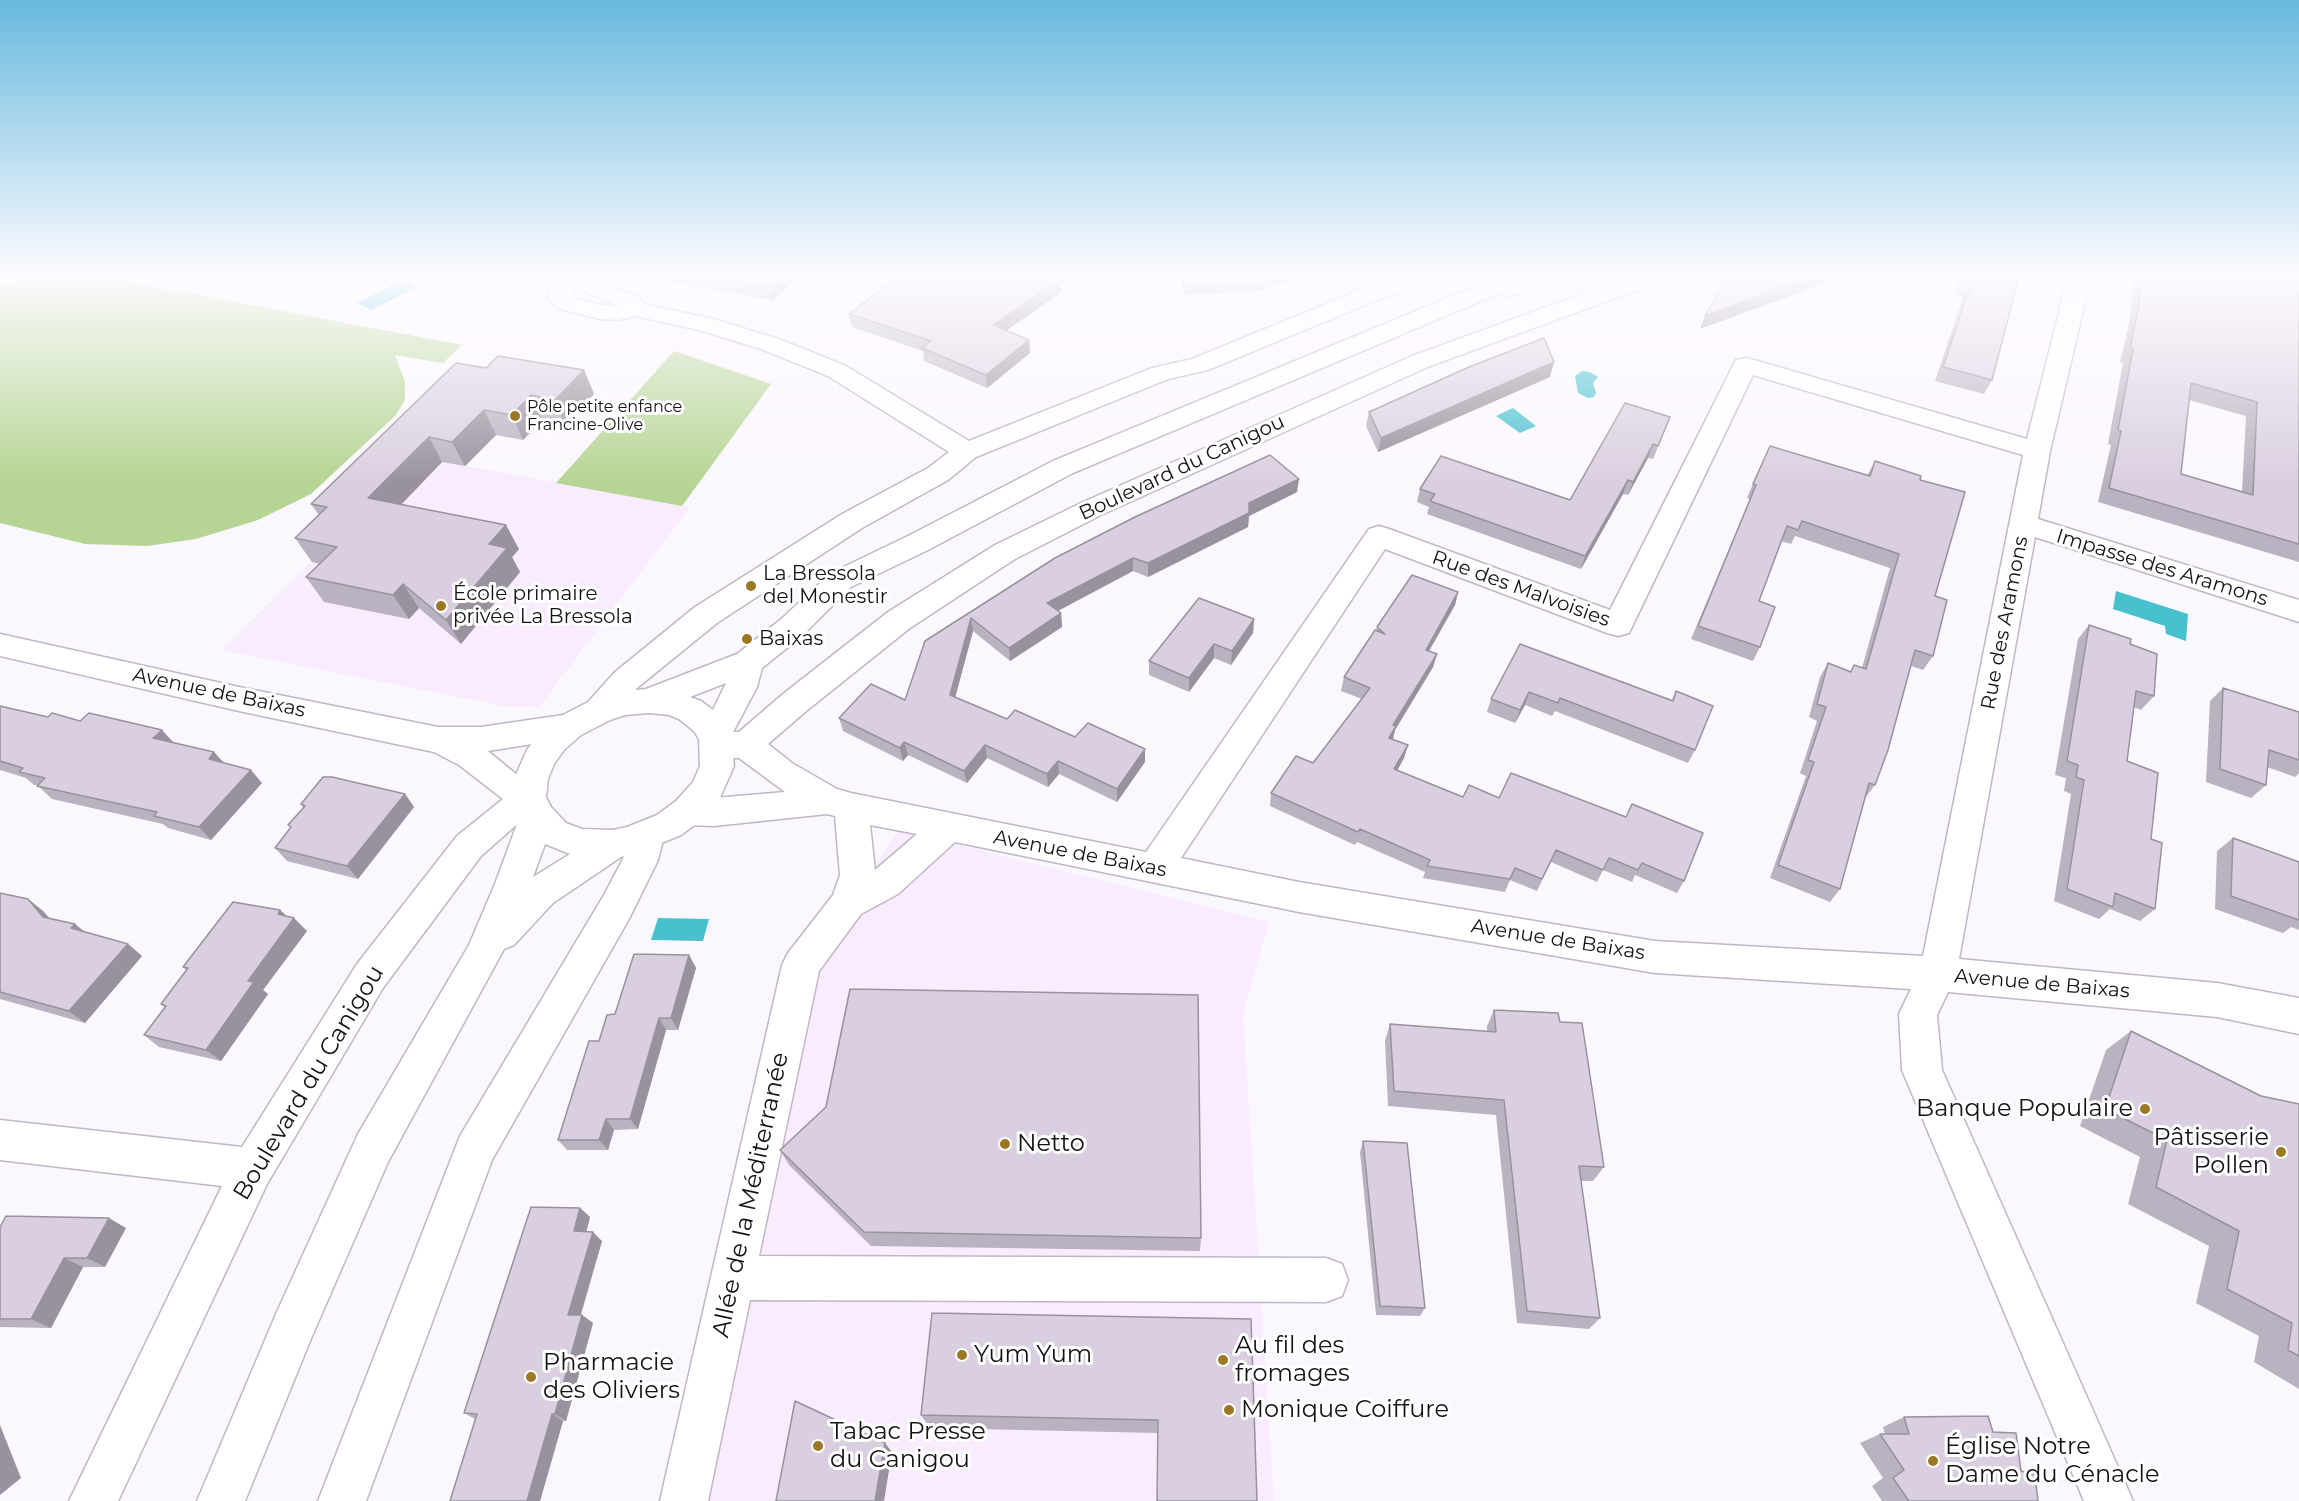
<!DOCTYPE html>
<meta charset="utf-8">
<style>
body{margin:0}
canvas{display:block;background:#fbf7fe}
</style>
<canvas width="2299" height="1501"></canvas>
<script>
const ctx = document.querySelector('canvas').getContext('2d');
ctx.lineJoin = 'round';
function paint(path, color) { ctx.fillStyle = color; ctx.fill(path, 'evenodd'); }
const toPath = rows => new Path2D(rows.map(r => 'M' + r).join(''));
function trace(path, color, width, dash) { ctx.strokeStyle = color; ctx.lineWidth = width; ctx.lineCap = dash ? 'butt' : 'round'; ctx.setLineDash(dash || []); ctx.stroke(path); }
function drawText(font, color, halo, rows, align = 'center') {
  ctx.font = font + ' Montserrat,sans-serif'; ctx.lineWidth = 6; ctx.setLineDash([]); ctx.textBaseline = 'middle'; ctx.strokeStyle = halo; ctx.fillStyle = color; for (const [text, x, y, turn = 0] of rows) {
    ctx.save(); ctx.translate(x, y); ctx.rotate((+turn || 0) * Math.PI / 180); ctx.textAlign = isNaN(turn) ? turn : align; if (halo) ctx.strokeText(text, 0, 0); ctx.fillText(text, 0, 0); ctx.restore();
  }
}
const built = toPath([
 [401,454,690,507,540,706,510,707,221,650,342,532],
 [898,830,1269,922,1243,1014,1274,1501,691,1501,805,973]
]);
const green = toPath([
 [0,273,83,273,462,345,443,363,395,355,405,381,405,400,396,415,311,494,258,520,196,539,147,546,85,544,0,523,0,286,20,282,0,277],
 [674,351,771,384,682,506,556,483]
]);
const water = toPath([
 [403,280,416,287,371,310,357,303],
 [1582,371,1590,372,1598,377,1593,383,1596,393,1594,397,1588,398,1578,393,1575,376],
 [1513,408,1536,426,1520,433,1496,416],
 [2116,591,2188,614,2186,641,2166,634,2165,626,2113,609],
 [658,918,709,919,703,941,651,940]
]);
const minor = toPath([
 [553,273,579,273,640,298,644,304,713,319,779,339,846,366,969,441,1152,368,1192,359,1402,273,1433,273,1430,278,1208,370,1168,379,976,457,948,480,862,528,717,623,637,688,610,720,599,723,588,720,583,711,588,702,615,672,695,607,842,514,928,468,949,452,828,376,761,349,699,330,635,316,619,320,600,319,561,309,548,299,553,273],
 [574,287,618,306,600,305,577,299,572,296,574,287],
 [1640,273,1673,273,1670,278,1430,366,1101,515,1015,559,910,628,805,712,768,744,792,763,837,789,851,793,1146,852,1369,529,1379,526,1389,529,1610,610,1736,360,1745,358,1754,360,2027,439,2069,273,2092,273,2050,451,2038,519,2299,600,2299,622,2035,537,1959,959,2217,983,2299,998,2299,1034,2217,1017,1948,992,1937,1015,1942,1070,2133,1501,2084,1501,1902,1070,1899,1014,1911,989,1655,973,1299,912,955,842,898,894,861,914,819,971,759,1256,1326,1258,1342,1264,1348,1280,1342,1296,1326,1302,750,1300,708,1501,660,1501,782,965,788,953,833,895,840,875,835,816,827,814,714,826,688,825,676,821,671,811,676,801,688,797,714,798,785,792,739,758,717,758,705,754,701,745,705,736,717,732,739,732,783,694,888,612,995,545,1081,503,1412,356,1640,273],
 [1753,375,2023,455,1923,956,1655,941,1299,882,1181,858,1385,549,1607,633,1618,636,1629,633,1753,375],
 [870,825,917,834,875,870,870,825],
 [0,634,239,687,438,727,481,727,570,714,581,717,586,726,581,735,570,738,488,751,517,775,541,787,548,803,543,813,522,820,481,856,383,988,267,1184,118,1501,69,1501,222,1186,0,1160,0,1120,242,1147,357,964,457,836,503,799,459,765,434,752,239,711,0,656,0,634],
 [647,822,659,826,664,836,658,860,630,917,492,1160,366,1501,318,1501,460,1136,604,895,623,859,635,826,647,822]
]);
const tertiary = toPath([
 [1508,273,1576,273,1573,278,1517,294,1509,296,1500,293,1073,473,928,550,851,587,802,636,762,668,757,687,731,736,734,766,719,800,700,821,681,835,642,851,621,857,553,903,514,945,504,949,388,1162,310,1341,245,1501,197,1501,276,1314,358,1134,469,945,495,884,520,816,512,797,514,779,527,750,540,732,559,717,588,702,624,691,646,689,737,654,780,620,831,573,908,536,1053,461,1508,273],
 [726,683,713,710,701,701,690,697,726,683],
 [649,713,669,715,679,719,694,731,699,739,700,766,693,782,676,801,657,815,627,827,613,830,582,829,566,823,551,807,546,797,548,779,554,764,564,750,581,735,610,720,625,715,649,713],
 [545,844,570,854,533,877,545,844]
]);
const wall = toPath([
 [353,273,405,273,387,282],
 [669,273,804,273,772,300,672,282],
 [902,273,1070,273,1070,279,1062,285,1062,292,1006,331,1029,340,1030,353,987,388,924,361,923,351,852,327,849,314],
 [1181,273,1313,273,1257,291,1184,295],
 [1961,273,2020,273,1992,380,1984,394,1935,381,1963,297,1954,295],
 [2135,273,2299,273,2299,562,2098,502,2111,445,2108,444,2123,363,2120,362,2129,324],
 [2189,400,2246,416,2242,492,2181,474],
 [486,368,584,370,594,394,565,424,542,420,523,440,496,435,465,466,442,462,401,505,519,549,512,557,520,572,461,644,419,608,409,619,324,602,306,577,320,564,312,562,295,538,319,515,311,504],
 [1550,377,1378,452,1366,426,1369,412],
 [1670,417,1653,459,1648,458,1628,495,1623,494,1581,569,1427,514,1429,507,1417,502,1420,489,1570,500],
 [1270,455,1297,492,1249,516,1248,527,1148,577,1133,571,1058,611,1061,613,1062,627,1010,661,973,631,955,698,1007,719,1075,737,1145,749,1145,762,1117,802,1059,774,1048,787,987,758,967,783,908,755,903,761,843,731,839,718,905,700,925,641],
 [1763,460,1867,476,1875,461,1920,480,1935,596,1933,656,1923,670,1911,666,1875,785,1865,798,1840,889,1830,902,1770,878,1806,776,1800,773,1817,721,1809,717,1820,677,1828,663,1850,672,1854,665,1862,668,1890,568,1795,536,1791,544,1781,541,1759,601,1760,647,1753,661,1691,639,1750,499,1747,498],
 [1458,592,1455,605,1429,651,1437,654,1433,667,1395,730,1393,739,1408,745,1404,758,1397,770,1463,797,1469,785,1684,881,1677,893,1635,875,1632,882,1603,870,1597,882,1551,862,1537,891,1510,880,1505,892,1423,878,1425,872,1357,842,1355,845,1270,806,1271,793,1313,763,1362,699,1341,691,1344,677,1376,631,1377,627],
 [1254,619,1253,633,1231,665,1214,658,1189,692,1149,675,1149,661],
 [2089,625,2130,644,2154,696,2141,710,2134,707,2127,761,2151,839,2155,909,2140,921,2110,909,2099,919,2054,901,2071,794,2064,791,2066,778,2055,775,2078,639],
 [1520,644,1672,700,1676,691,1695,750,1688,763,1555,711,1552,716,1525,705,1515,723,1487,712,1491,699],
 [2223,688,2299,712,2299,773,2295,777,2267,767,2266,785,2251,798,2206,782,2210,701],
 [0,706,48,717,174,743,223,763,262,783,211,840,168,828,163,824,52,799,37,785,34,785,26,778,0,770],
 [405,794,414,807,358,879,287,861,275,848,290,828,303,807,301,804],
 [2233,838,2299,862,2299,930,2291,927,2283,933,2215,909,2217,851],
 [0,893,28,899,43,911,49,918,85,932,128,944,142,956,85,1023,0,999],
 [280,910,286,916,307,931,263,990,268,994,221,1061,159,1047,144,1035,165,1007,161,1004,186,970,183,967],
 [689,955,696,968,678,1030,666,1030,638,1129,614,1130,608,1150,567,1150,558,1140,599,1041,615,1014],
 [1494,1010,1604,1167,1593,1181,1581,1181,1600,1318,1589,1329,1517,1323,1496,1115,1388,1106,1385,1041,1390,1024,1487,1031,1487,1026],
 [2131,1031,2261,1096,2299,1104,2299,1389,2254,1362,2259,1336,2196,1303,2209,1246,2128,1204,2140,1157,2080,1126,2106,1050],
 [1363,1141,1425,1308,1420,1316,1376,1315,1360,1152],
 [780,1150,1201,1238,1200,1251,871,1246,789,1165],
 [580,1208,590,1217,586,1232,602,1241,581,1315,582,1315,593,1323,566,1421,563,1421,540,1501,450,1501,475,1419,464,1413],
 [0,1227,126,1228,105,1267,83,1267,51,1328,0,1327],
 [1251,1319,1158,1433,930,1428,921,1415],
 [1904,1417,1993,1432,2021,1471,2038,1501,1882,1501,1872,1486,1883,1478,1860,1443,1880,1434,1885,1434,1883,1427]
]);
const shadedWall = toPath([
 [383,273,405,273,387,282],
 [786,273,804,273,772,300,769,287],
 [1060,273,1070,273,1070,279,1062,285,1062,292,995,338,993,325],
 [1291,273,1313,273,1257,291,1257,284],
 [1821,273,1852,273,1700,329,1705,316],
 [1029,340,1030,353,987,388,986,375],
 [1554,362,1550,377,1378,452,1381,438],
 [584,370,594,394,565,424,555,400],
 [531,395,542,420,523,440,512,415],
 [484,410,496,435,465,466,452,442],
 [429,437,442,462,383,523,368,498],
 [1653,444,1648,458,1628,495,1633,482],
 [1299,479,1297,492,1249,516,1248,527,1148,577,1148,563,1249,503],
 [1628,480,1623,494,1581,569,1585,556],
 [506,525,519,549,512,557,520,572,461,644,446,620,489,544],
 [1133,558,1133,571,1048,616,1047,603],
 [403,584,419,608,409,619,393,595],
 [1458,592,1455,605,1422,663,1426,650],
 [1061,613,1062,627,1010,661,1009,648],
 [971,618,973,631,952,709,950,695],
 [1254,619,1253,633,1231,665,1232,651],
 [1214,644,1214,658,1189,692,1189,678],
 [1437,654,1433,667,1395,730,1393,739,1389,738,1393,725],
 [1529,692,1525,705,1515,723,1520,710],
 [162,730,174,743,153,738],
 [904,742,908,755,903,761,900,748],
 [985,745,987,758,967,783,964,771],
 [1408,745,1404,758,1391,782,1394,769],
 [1145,749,1145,762,1117,802,1117,789],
 [214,752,226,765,209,759],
 [1058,761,1059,774,1048,787,1047,774],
 [251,770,262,783,211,840,199,827],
 [405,794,414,807,358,879,347,866],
 [28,899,43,911,59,929,43,917],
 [280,910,292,921,294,918,307,931,263,990,268,994,221,1061,206,1050,248,981],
 [75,924,90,936,71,928],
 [128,944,142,956,85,1023,69,1011],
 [689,955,696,968,678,1030,671,1018],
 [659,1018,666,1030,638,1129,630,1119],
 [606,1119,614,1130,608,1150,599,1140],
 [580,1208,590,1217,584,1241,574,1231],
 [109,1218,126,1228,105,1267,87,1258],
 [593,1232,602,1241,578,1323,568,1315],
 [64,1258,83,1267,51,1328,31,1319],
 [582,1315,593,1323,566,1421,555,1414],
 [552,1414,563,1421,540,1501,527,1501],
 [0,1425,21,1478,0,1495],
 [885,1443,892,1452,884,1501,875,1501]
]);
const building = toPath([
 [691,273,786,273,769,287,691,273],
 [902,273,1060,273,1055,276,1061,279,993,325,1029,340,986,375,922,348,931,341,849,314,902,273],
 [1182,273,1291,273,1257,284,1184,287,1182,273],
 [1730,273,1821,273,1705,316,1730,273],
 [1964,273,2020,273,1992,380,1943,367,1971,284,1961,281,1964,273],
 [2143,273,2299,273,2299,544,2109,488,2121,431,2118,430,2133,349,2130,348,2138,310,2143,273],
 [2191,383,2257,402,2253,495,2181,474,2191,383],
 [1544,338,1554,362,1381,438,1369,412,1469,367,1544,338],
 [498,356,584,370,555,400,531,395,512,415,484,410,452,442,429,437,368,498,506,525,489,544,507,548,446,620,403,584,393,595,306,577,337,547,295,538,327,507,311,504,456,363,486,368,498,356],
 [1625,403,1670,417,1658,446,1653,444,1633,482,1628,480,1585,556,1430,501,1435,494,1420,489,1441,456,1570,500,1625,403],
 [1770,446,1870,476,1875,461,1921,476,1920,480,1965,492,1935,596,1947,600,1933,656,1915,650,1888,750,1875,785,1869,783,1840,889,1778,865,1814,762,1808,760,1826,707,1817,704,1828,663,1851,672,1854,665,1866,669,1899,554,1802,521,1798,530,1787,526,1759,601,1775,607,1760,647,1698,626,1756,485,1753,484,1770,446],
 [1270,455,1299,479,1249,503,1249,513,1148,563,1133,558,1047,603,1061,613,1009,648,971,618,950,695,1007,719,1015,710,1075,737,1088,723,1145,749,1117,789,1058,761,1047,774,985,745,964,771,904,742,900,748,839,718,871,684,905,700,925,641,1055,558,1135,517,1270,455],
 [1412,575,1458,592,1426,650,1437,654,1393,725,1396,726,1389,738,1408,745,1394,769,1463,797,1469,785,1499,798,1511,773,1626,817,1632,804,1703,833,1684,881,1642,863,1638,870,1609,858,1603,870,1556,850,1542,879,1515,868,1510,879,1427,866,1430,860,1360,829,1358,832,1271,793,1296,756,1313,763,1370,688,1344,677,1375,630,1385,634,1377,627,1412,575],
 [1199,598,1254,619,1232,651,1214,644,1189,678,1149,661,1199,598],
 [2089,625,2131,639,2130,644,2157,654,2154,696,2136,691,2127,761,2158,773,2151,839,2162,843,2155,909,2115,893,2113,907,2067,889,2084,780,2076,777,2078,765,2067,761,2089,625],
 [1520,644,1673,701,1676,691,1713,706,1695,750,1560,698,1558,703,1529,692,1520,710,1491,699,1520,644],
 [2223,688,2299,712,2299,760,2269,750,2266,785,2220,769,2223,688],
 [0,706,48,717,52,713,80,721,89,713,162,730,153,738,214,752,209,759,251,770,199,827,154,816,157,812,37,786,45,778,19,772,23,768,0,761,0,706],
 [323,777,332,777,405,794,347,866,275,848,291,827,288,825,305,806,301,804,323,777],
 [2233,838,2299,862,2299,920,2231,896,2233,838],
 [0,893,28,899,43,917,75,924,71,928,128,944,69,1011,0,992,0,893],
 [233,902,280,910,278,914,294,918,248,981,254,982,206,1050,144,1035,166,1006,161,1004,188,968,183,967,233,902],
 [634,954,689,955,671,1018,659,1018,630,1119,606,1119,599,1140,558,1140,589,1041,599,1041,607,1015,615,1014,634,954],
 [850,989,1198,995,1201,1238,864,1232,780,1150,826,1107,850,989],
 [1494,1010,1558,1013,1560,1022,1582,1023,1604,1167,1579,1166,1600,1318,1527,1311,1504,1100,1394,1091,1390,1024,1496,1032,1494,1010],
 [2131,1031,2261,1096,2299,1104,2299,1356,2288,1350,2292,1323,2227,1289,2239,1231,2156,1187,2167,1140,2105,1109,2131,1031],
 [1363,1141,1407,1143,1425,1308,1380,1306,1363,1141],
 [531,1207,580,1208,574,1231,593,1232,568,1315,582,1315,555,1414,552,1414,527,1501,450,1501,477,1414,464,1413,531,1207],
 [6,1216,109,1218,87,1258,64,1258,31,1319,0,1319,0,1227,6,1216],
 [932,1313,1251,1319,1257,1501,1157,1501,1158,1420,921,1415,932,1313],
 [795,1401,885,1443,875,1501,776,1501,795,1401],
 [1988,1416,1993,1432,2016,1433,2021,1471,2035,1475,2038,1501,1909,1501,1893,1478,1904,1470,1880,1434,1909,1434,1904,1417,1988,1416]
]);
const markers = [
 [515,416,6,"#9b7823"],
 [751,586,6,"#9b7823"],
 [441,606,6,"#9b7823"],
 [747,639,6,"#9b7823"],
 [2145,1109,6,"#9b7823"],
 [1005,1144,6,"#9b7823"],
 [2281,1152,6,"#9b7823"],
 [962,1355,6,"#9b7823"],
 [1223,1360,6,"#9b7823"],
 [531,1377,6,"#9b7823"],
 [1229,1410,6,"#9b7823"],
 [818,1446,6,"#9b7823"],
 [1933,1461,6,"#9b7823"]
];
const farPoinames = [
 ["Pôle petite enfance",527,407],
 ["Francine-Olive",527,425]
];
const streetNames = [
 ["Boulevard du Canigou",1182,468,-25],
 ["Impasse des Aramons",2162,568,17],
 ["Rue des Malvoisies",1521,589,20],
 ["Rue des Aramons",2005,623,-79],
 ["Avenue de Baixas",219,693,12],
 ["Avenue de Baixas",1080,854,11],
 ["Avenue de Baixas",1558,940,9],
 ["Avenue de Baixas",2042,984,5]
];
const poiNames = [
 ["La Bressola",763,574],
 ["del Monestir",763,597],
 ["École primaire",453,594],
 ["privée La Bressola",453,617],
 ["Baixas",759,639]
];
const nearStreetnames = [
 ["Boulevard du Canigou",309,1083,-59],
 ["Allée de la Méditerranée",751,1195,-78]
];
const nearPoinames = [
 ["Banque Populaire",2133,1109,"right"],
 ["Pâtisserie",2269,1138,"right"],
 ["Pollen",2269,1166,"right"],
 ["Netto",1017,1144],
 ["Au fil des",1235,1346],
 ["fromages",1235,1374],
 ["Yum Yum",974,1355],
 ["Pharmacie",543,1363],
 ["des Oliviers",543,1391],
 ["Monique Coiffure",1241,1410],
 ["Tabac Presse",830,1432],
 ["du Canigou",830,1460],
 ["Église Notre",1945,1447],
 ["Dame du Cénacle",1945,1475]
];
paint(built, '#f8ecfe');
paint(green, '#b6d594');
paint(water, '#49c0ce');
trace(minor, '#c1b6c6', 3);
trace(tertiary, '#c1b6c6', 3);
paint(minor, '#fff');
paint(tertiary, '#fff');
paint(wall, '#bbb2c1');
paint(shadedWall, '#99919d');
paint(building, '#dacfe0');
trace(building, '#99919d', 1.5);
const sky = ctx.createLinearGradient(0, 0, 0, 483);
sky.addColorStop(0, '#68b9de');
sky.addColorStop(0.57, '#fdfbff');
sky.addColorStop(1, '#fdfbff00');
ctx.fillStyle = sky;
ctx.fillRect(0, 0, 2299, 483);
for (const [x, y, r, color] of markers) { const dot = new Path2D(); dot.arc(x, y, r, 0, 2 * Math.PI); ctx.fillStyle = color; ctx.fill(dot); trace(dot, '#fff', 2); }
drawText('16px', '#161217', '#fff', farPoinames, 'left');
drawText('20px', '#161217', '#fff', streetNames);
drawText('20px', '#161217', '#fff', poiNames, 'left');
drawText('24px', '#161217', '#fff', nearStreetnames);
drawText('24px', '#161217', '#fff', nearPoinames, 'left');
</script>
